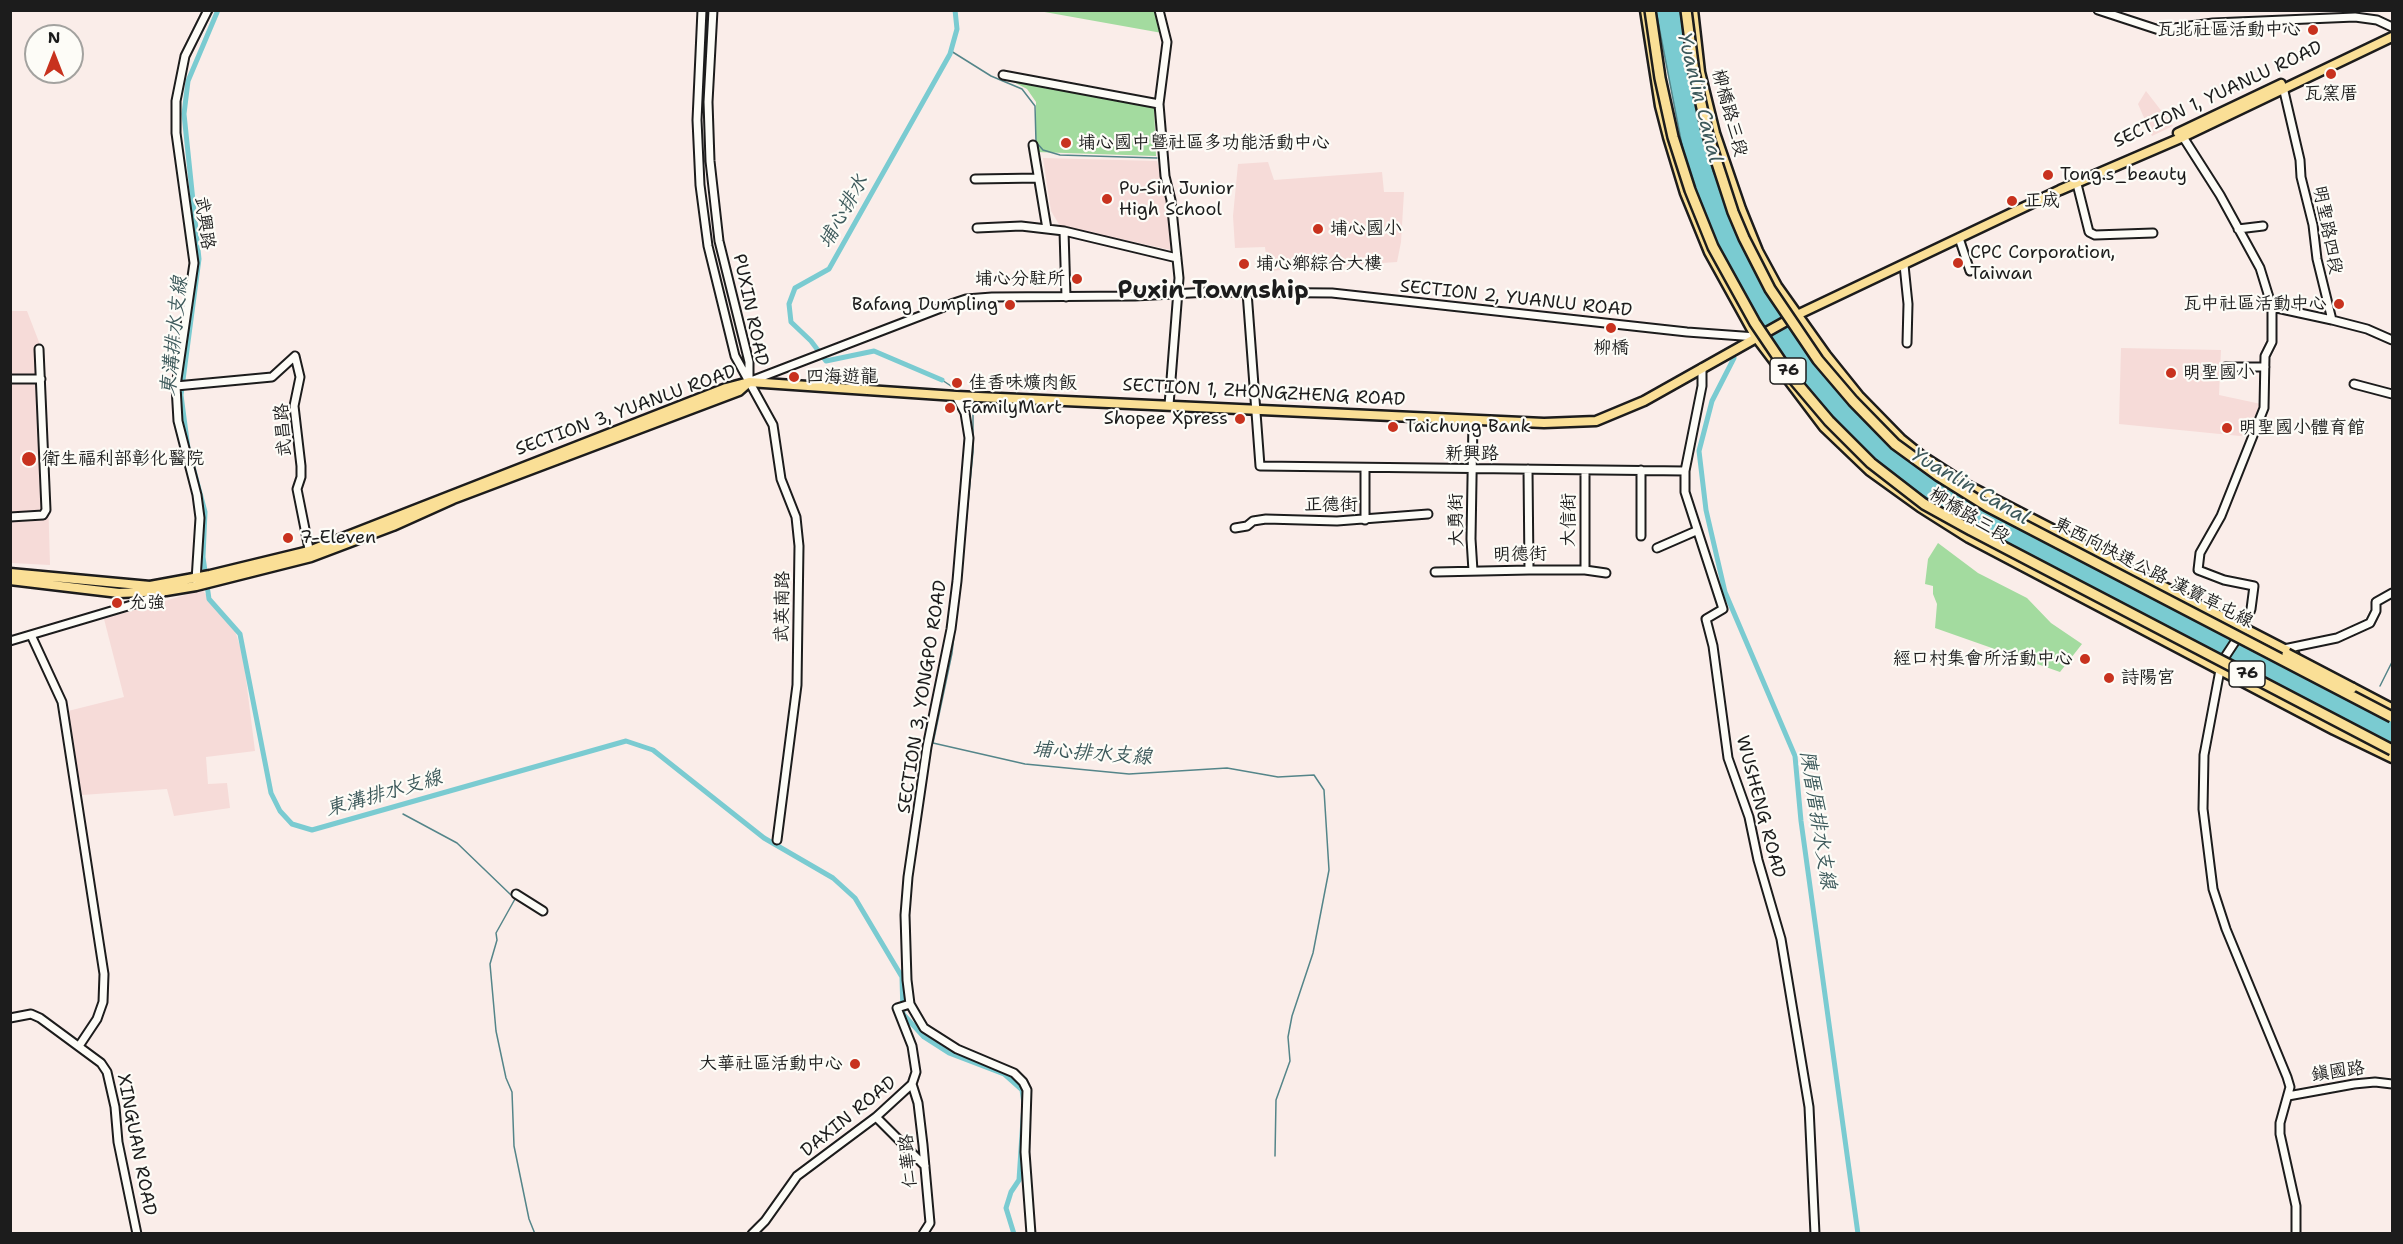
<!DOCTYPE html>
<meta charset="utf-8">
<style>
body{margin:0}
#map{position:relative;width:2403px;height:1244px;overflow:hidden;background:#faede9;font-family:"Shantell Sans",sans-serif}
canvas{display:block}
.frame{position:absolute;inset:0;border:12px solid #1c1c1c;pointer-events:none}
.north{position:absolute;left:24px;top:24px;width:60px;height:60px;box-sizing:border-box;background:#fdfcf7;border:2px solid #a3a29f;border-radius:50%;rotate:0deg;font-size:16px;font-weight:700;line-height:24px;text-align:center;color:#1c1c1c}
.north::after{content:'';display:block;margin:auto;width:21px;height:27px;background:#c8321e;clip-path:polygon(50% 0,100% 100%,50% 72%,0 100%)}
</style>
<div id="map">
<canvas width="2403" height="1244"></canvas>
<div class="frame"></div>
<div class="north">N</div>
</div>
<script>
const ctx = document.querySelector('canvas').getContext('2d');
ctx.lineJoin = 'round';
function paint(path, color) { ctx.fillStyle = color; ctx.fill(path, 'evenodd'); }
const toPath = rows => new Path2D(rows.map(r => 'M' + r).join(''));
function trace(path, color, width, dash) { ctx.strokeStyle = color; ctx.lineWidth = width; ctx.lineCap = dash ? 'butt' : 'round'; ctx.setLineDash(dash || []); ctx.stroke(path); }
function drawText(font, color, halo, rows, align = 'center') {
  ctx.font = font + ' "Shantell Sans","LXGW WenKai TC",sans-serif'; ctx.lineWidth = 4.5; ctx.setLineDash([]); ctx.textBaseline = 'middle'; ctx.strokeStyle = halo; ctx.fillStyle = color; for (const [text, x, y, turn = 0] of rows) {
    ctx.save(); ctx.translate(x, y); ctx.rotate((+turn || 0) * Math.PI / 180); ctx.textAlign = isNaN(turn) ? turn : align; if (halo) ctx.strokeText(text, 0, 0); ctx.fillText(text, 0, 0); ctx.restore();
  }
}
const built = toPath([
 [2146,91,2173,126,2152,136,2138,104],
 [1043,158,1157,161,1165,191,1171,250,1060,226,1051,211],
 [1268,162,1274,180,1382,172,1384,192,1404,192,1401,242,1397,262,1268,271,1265,247,1235,248,1233,216,1238,164],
 [10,311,27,311,44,355,50,565,11,563],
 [2121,348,2221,350,2219,395,2261,404,2250,437,2119,424],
 [202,590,232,622,243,655,255,751,206,757,208,784,227,783,230,808,174,816,167,789,82,795,68,711,124,697,104,619]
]);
const green = toPath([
 [1039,11,1155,11,1162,33],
 [1008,79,1154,106,1156,156,1036,152,1036,102,1027,89],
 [1938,543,1978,573,2027,598,2051,623,2082,644,2060,672,1935,628,1937,604,1933,594,1933,586,1925,584,1928,559]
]);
const water = toPath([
 [1656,11,1680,11,1689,73,1713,171,1770,300,1843,398,1890,447,1958,493,2392,720,2392,748,1963,522,1910,487,1876,460,1813,396,1765,330,1716,244,1685,161,1656,11]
]);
const stream = toPath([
 [951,51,991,76,1022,89,1035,106,1036,142,1043,150,1060,155,1157,158],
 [942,380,960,392],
 [971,400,973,402,973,452,960,585,952,653,933,743,1025,764,1129,774,1227,768,1278,777,1314,775,1324,790,1329,870,1313,953,1292,1016,1288,1037,1290,1061,1276,1100,1275,1156],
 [2380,686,2392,662],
 [393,807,395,808],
 [403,814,457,843,511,895],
 [515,899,496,933,497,940,490,964,496,1031,506,1078,512,1092,514,1146,529,1219,535,1234]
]);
const canal = toPath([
 [218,10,188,81,184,114,199,259,181,395,188,448,205,512,203,557,209,599,240,634,271,793,280,811,292,824,312,830,626,741,653,750,764,838,833,878,855,898,902,977,903,1014,924,1037,949,1053,1004,1074,1022,1090,1024,1104,1019,1180,1011,1192,1006,1208,1014,1234],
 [1734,358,1712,401,1699,451,1706,510,1725,592,1795,756,1801,821,1858,1234],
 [942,380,874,351,826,361,811,341,791,322,789,304,795,288,829,269,950,54,957,29,955,10]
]);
const minor = toPath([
 [702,10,697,120,700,185,708,246,735,356,773,425,781,479,796,517,799,546,797,685,777,840],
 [713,10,708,102,710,161,719,241,749,362,749,380],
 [1159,10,1167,42,1159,104,1165,176,1171,200,1179,278,1169,405],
 [2098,10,2159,30,2213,23,2355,17,2377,20,2392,27],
 [1003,75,1159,104],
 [2283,87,2300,160,2301,177,2313,225,2317,259,2332,320,2367,329,2392,340],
 [2183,137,2220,195,2260,268,2272,307,2272,342,2265,356,2264,408,2221,516,2200,553,2198,570,2224,580,2254,586,2251,609,2244,628,2223,660,2220,670,2204,755,2203,809,2213,889,2226,929,2287,1077,2290,1087,2280,1123,2280,1134,2296,1206,2296,1234],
 [1033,145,1047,229],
 [975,179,1038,178],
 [2077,184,2089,232,2095,235,2153,233],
 [977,228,1021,226,1064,231,1177,258],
 [2238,229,2263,226],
 [1064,231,1066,297],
 [1959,238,1970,271],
 [1904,265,1908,304,1907,343],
 [1247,292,1260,466,1685,471],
 [2272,307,2332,320],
 [2225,367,2265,367],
 [1702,368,1702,386,1685,471,1685,492,1723,609,1706,619,1713,646,1728,758,1749,817,1758,860,1781,939,1809,1107,1815,1234],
 [10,379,41,379],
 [751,381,954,303,966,299,992,297,1135,296,1209,292,1332,293,1687,332,1756,337],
 [2354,384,2392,394],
 [176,386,272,377,295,356,300,377,294,406,301,466,301,477,297,489,310,554],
 [956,396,965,413,969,438,957,581,951,629,927,747,908,877,905,915,907,980,910,1004,924,1028,957,1049,1014,1073,1023,1082,1027,1090,1025,1152,1031,1234],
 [1473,420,1471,539,1473,571],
 [1528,469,1529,570],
 [1585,470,1585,570],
 [1641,470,1641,536],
 [10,517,43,515,46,510,39,349],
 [1365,520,1365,468],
 [1235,528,1247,526,1253,521,1266,519,1337,521,1428,514],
 [1657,548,1696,531],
 [1435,572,1529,570,1585,570,1606,573],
 [196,580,200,518,197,495,178,421,176,386,194,263,176,133,176,101,185,56,208,10],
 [31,635,62,702,104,974,103,1002,97,1019,79,1046],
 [10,641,138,603,162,593],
 [2284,649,2337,638,2370,623,2376,611,2376,602,2392,593],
 [516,894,543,911],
 [10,1018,31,1014,40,1018,101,1063,107,1072,115,1107,118,1142,137,1234],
 [912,1084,918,1103,923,1145,930,1223,923,1234],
 [2288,1096,2354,1084,2375,1082,2392,1084],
 [876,1117,925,1166],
 [752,1234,765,1221,797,1176,876,1117,912,1084,916,1072,912,1046,897,1008,910,1004]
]);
const major = toPath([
 [1645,10,1660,106,1668,137,1685,193,1709,252,1756,337,1824,427,1870,471,1920,507,1969,538,2334,730,2392,758],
 [1693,10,1700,72,1715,133,1741,209,1758,251,1777,286,1826,355,1859,396,1901,439,1922,456,1967,485,2294,654],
 [2178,133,2281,84],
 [10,573,150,586,210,575,309,551,726,388,749,382,956,396,1544,423,1596,421,1644,401,1797,315,2060,190,2183,137,2392,37],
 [10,580,119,593,166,591,196,586,311,557,393,526,453,499,739,391,748,383]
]);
const highway = toPath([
 [2352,688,2392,709]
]);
const highwayBridge = toPath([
 [1650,10,1660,78,1673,137,1690,190,1713,247,1755,323,1790,375,1829,421,1871,463,1924,504,1971,530,2392,750],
 [1686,10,1694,72,1708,135,1733,212,1744,238,1770,289,1818,360,1853,401,1895,444,1939,476,1987,506,2392,717],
 [2287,654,2352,688]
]);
const markers = [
 [2313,30,6,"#c8321e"],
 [2331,74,6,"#c8321e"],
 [1066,143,6,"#c8321e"],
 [2048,175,6,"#c8321e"],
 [1107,199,6,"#c8321e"],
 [2012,201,6,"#c8321e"],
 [1318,229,6,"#c8321e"],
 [1958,263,6,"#c8321e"],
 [1244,264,6,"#c8321e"],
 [1077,279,6,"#c8321e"],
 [2339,304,6,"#c8321e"],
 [1010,305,6,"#c8321e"],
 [1611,328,6,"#c8321e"],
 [2171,373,6,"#c8321e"],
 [794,377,6,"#c8321e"],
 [957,383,6,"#c8321e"],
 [950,408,6,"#c8321e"],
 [1240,419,6,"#c8321e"],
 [1393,427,6,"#c8321e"],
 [2227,428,6,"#c8321e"],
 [29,459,8,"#c8321e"],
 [288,538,6,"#c8321e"],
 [117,603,6,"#c8321e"],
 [2085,659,6,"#c8321e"],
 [2109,678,6,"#c8321e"],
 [855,1064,6,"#c8321e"]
];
const shields = [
 [1788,371,36],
 [2247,674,36]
];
const shieldNames = [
 ["76",1788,371],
 ["76",2247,674]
];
const poiNames = [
 ["瓦北社區活動中心",2301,30,"right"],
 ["瓦窯厝",2331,94,"center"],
 ["埔心國中暨社區多功能活動中心",1078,143],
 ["Tong.s_beauty",2060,175],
 ["Pu-Sin Junior",1119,189],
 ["High School",1119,210],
 ["正成",2024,201],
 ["埔心國小",1330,229],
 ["CPC Corporation,",1970,253],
 ["Taiwan",1970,274],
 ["埔心鄉綜合大樓",1256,264],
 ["埔心分駐所",1065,279,"right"],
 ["瓦中社區活動中心",2327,304,"right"],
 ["Bafang Dumpling",998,305,"right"],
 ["柳橋",1611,348,"center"],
 ["明聖國小",2183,373],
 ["四海遊龍",806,377],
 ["佳香味爌肉飯",969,383],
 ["FamilyMart",962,408],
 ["Shopee Xpress",1228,419,"right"],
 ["Taichung Bank",1405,427],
 ["明聖國小體育館",2239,428],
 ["衛生福利部彰化醫院",42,459],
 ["7-Eleven",300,538],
 ["允強",129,603],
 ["經口村集會所活動中心",2073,659,"right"],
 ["詩陽宮",2121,678],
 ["大華社區活動中心",843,1064,"right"]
];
const streetNames = [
 ["SECTION 1, YUANLU ROAD",2218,95,-25],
 ["柳橋路三段",1729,113,75],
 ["武興路",204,223,82],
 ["明聖路四段",2327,230,79],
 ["SECTION 2, YUANLU ROAD",1516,299,6],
 ["PUXIN ROAD",750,310,78],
 ["SECTION 1, ZHONGZHENG ROAD",1264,393,3],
 ["SECTION 3, YUANLU ROAD",626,411,-20],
 ["武昌路",284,430,-94],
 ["新興路",1472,454],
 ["正德街",1331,505],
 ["柳橋路三段",1969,516,31],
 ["大勇街",1457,520,-91],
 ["大信街",1569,520,-90],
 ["明德街",1520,555,-1],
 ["東西向快速公路 漢寶草屯線",2153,573,27],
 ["武英南路",783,607,-89],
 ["SECTION 3, YONGPO ROAD",923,697,-81],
 ["WUSHENG ROAD",1760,807,75],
 ["鎮國路",2338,1072,-8],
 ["DAXIN ROAD",849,1117,-39],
 ["XINGUAN ROAD",136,1145,79],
 ["仁華路",909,1161,-95]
];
const waterNames = [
 ["Yuanlin Canal",1699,98,76],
 ["埔心排水",844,212,-61],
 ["東溝排水支線",175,336,-84],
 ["Yuanlin Canal",1970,487,30],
 ["埔心排水支線",1092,754,4],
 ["東溝排水支線",384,794,-16],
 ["陳厝厝排水支線",1817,820,81]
];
const districtNames = [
 ["Puxin Township",1213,292]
];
paint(built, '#f6dbd8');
paint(green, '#a3db9f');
paint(water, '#7acbd1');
trace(water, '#548589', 1.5);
trace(stream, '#548589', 1.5);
trace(canal, '#7acbd1', 5);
trace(minor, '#1c1c1c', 11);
trace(major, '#1c1c1c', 13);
trace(highway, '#1c1c1c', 14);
trace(minor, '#fdfcf7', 7);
trace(major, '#fadf96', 8);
trace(highway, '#fadf96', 9);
trace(highwayBridge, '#1c1c1c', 14, []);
trace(highwayBridge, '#fadf96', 9);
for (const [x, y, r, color] of markers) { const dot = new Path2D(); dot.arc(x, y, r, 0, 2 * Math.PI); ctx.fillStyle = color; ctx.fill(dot); trace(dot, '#fdfcf7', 2); }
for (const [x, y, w] of shields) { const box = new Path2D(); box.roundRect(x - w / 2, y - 13, w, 26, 4.5); ctx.fillStyle = '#fdfcf7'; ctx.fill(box); trace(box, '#1c1c1c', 1.5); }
drawText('bold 16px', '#1c1c1c', null, shieldNames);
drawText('18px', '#1c1c1c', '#fdfcf7', poiNames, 'left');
drawText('18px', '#1c1c1c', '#fdfcf7', streetNames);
drawText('italic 20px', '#3d595b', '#fdfcf7', waterNames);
drawText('bold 24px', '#1c1c1c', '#fdfcf7', districtNames);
</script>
